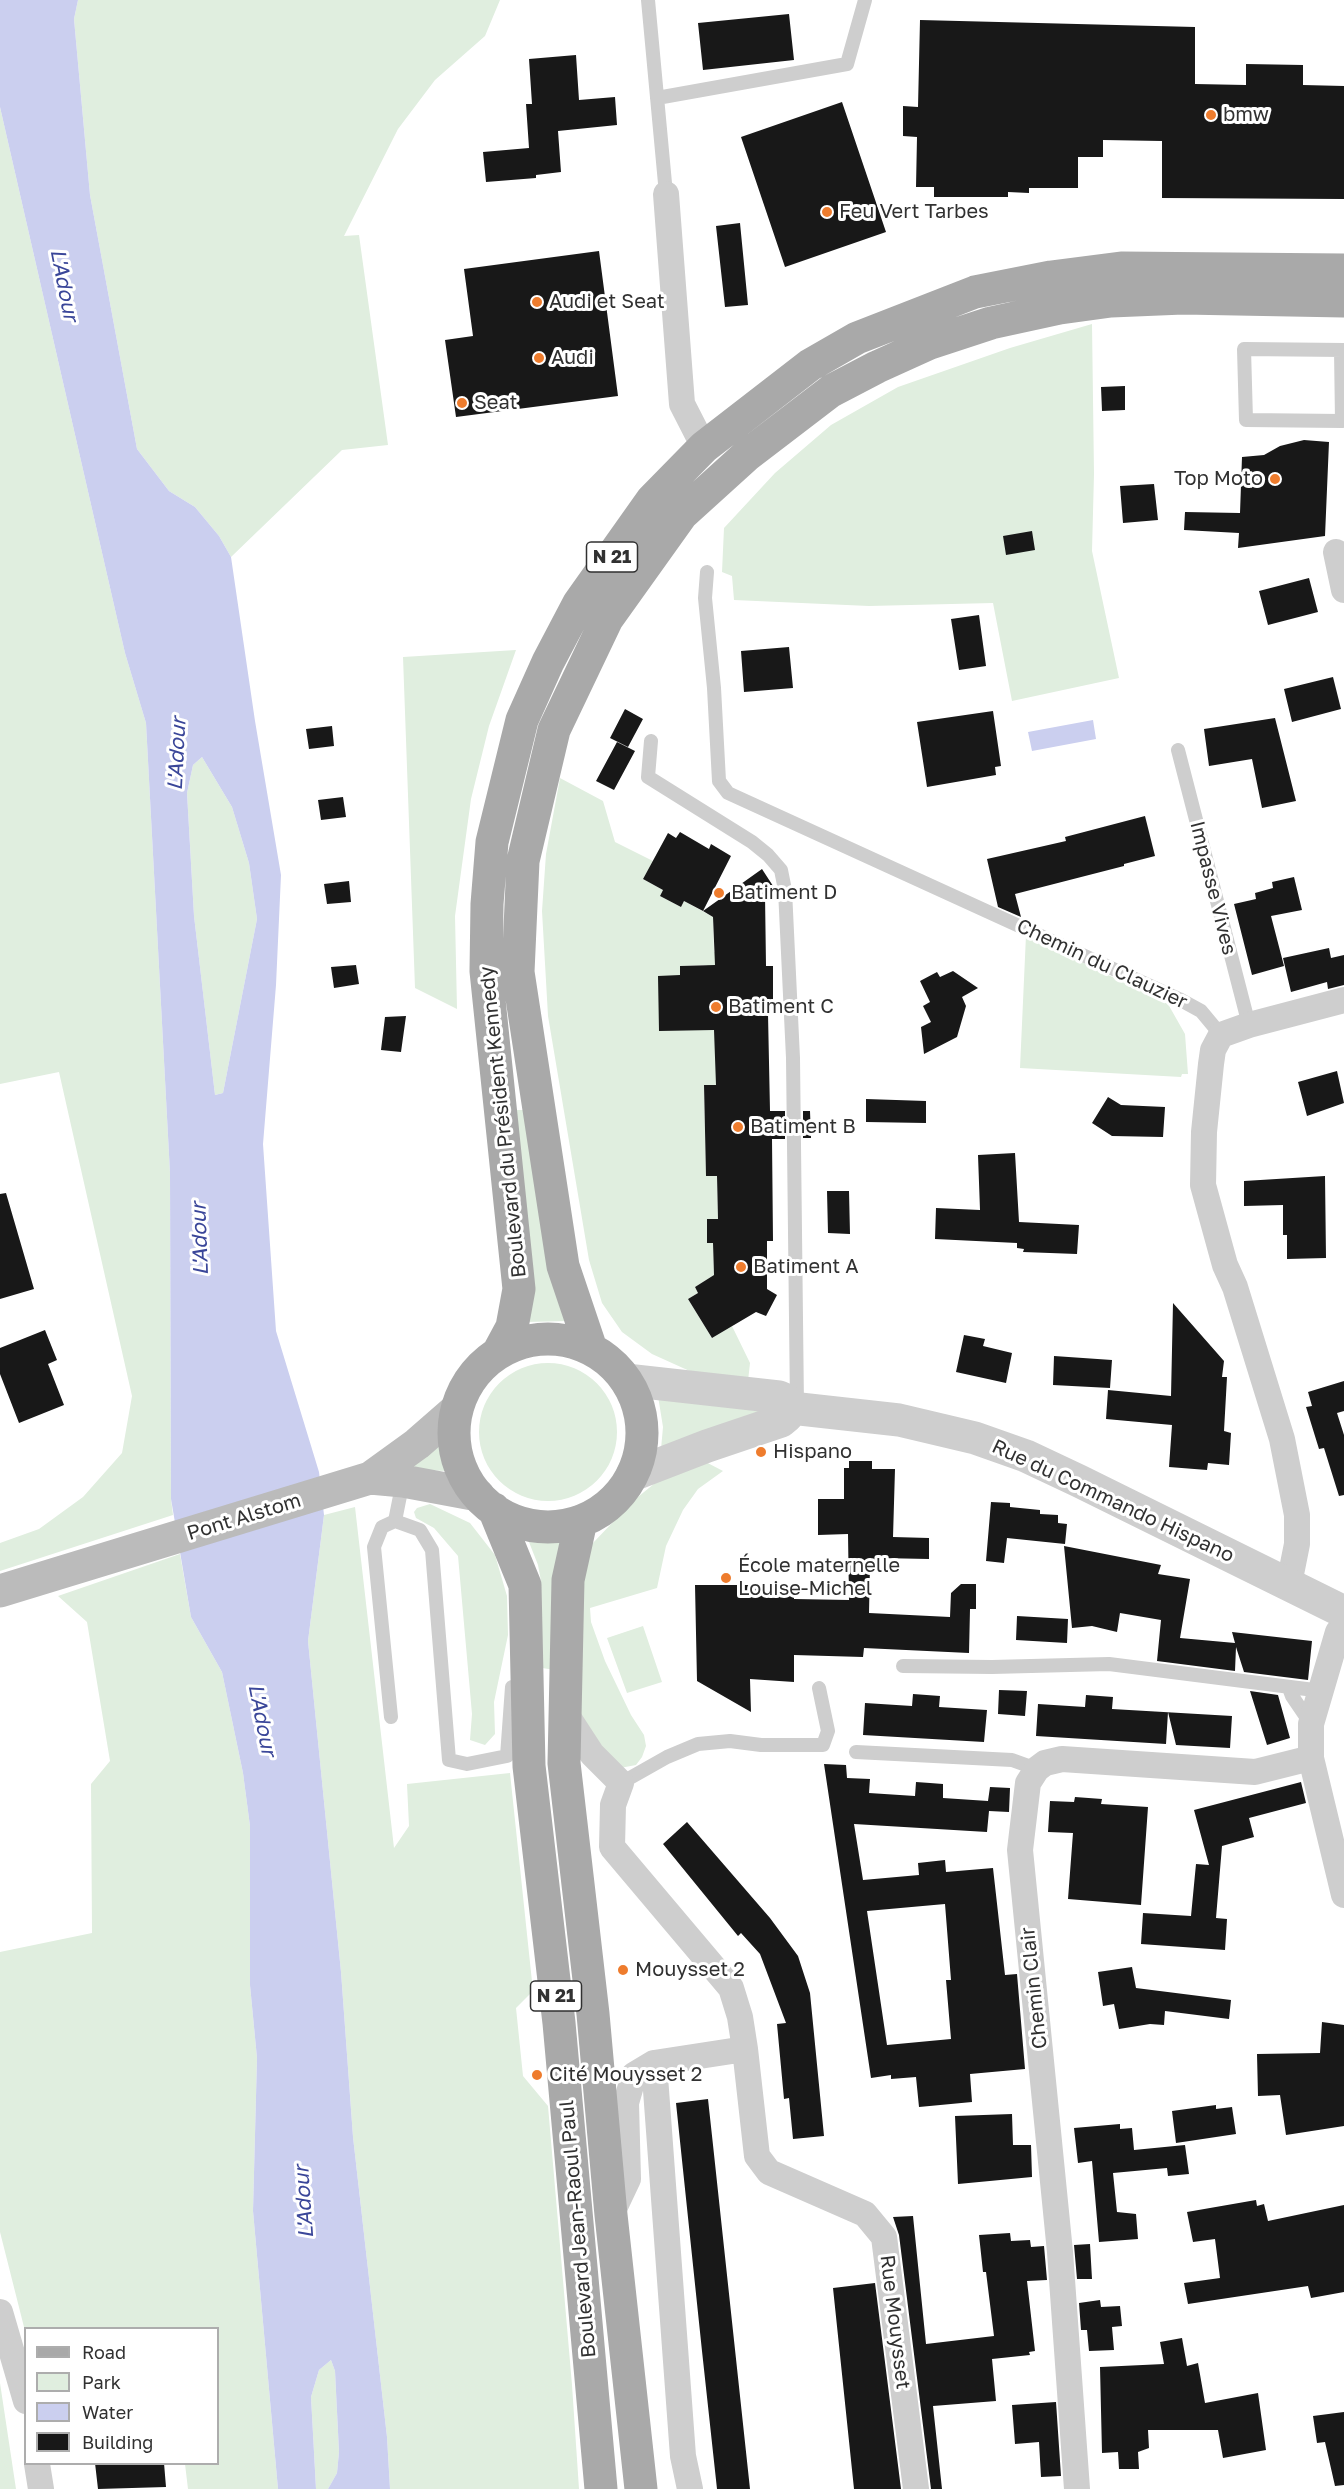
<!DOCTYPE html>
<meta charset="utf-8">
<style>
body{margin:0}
#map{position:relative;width:1344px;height:2489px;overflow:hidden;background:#fff;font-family:"Golos Text",sans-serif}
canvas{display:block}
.legend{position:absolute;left:24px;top:2327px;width:195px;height:138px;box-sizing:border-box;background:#fff;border:2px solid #adadad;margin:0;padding:8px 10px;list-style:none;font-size:18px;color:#313131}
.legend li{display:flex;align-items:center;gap:12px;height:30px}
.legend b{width:30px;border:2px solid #adadad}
</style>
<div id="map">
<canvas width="1344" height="2489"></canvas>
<ul class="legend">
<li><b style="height:8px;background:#a9a9a9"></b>Road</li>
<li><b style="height:16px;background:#e0eedf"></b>Park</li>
<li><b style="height:16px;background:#cbcfef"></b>Water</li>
<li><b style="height:16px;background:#181818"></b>Building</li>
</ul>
</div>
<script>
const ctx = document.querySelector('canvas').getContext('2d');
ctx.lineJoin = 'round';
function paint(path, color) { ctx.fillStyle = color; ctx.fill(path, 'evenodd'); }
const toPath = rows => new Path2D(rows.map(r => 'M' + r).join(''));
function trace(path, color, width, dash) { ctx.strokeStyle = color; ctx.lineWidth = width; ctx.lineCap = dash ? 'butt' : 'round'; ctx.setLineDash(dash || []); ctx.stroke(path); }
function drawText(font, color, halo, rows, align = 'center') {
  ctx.font = font + ' "Golos Text",sans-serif'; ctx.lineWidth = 6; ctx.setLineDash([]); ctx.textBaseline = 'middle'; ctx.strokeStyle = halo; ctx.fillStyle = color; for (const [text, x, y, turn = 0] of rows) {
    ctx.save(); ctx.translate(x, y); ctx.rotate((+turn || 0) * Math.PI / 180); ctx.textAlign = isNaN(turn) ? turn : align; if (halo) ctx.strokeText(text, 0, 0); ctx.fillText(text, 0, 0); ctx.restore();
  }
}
const green = toPath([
 [78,0,500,0,485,36,435,80,398,129,344,236,359,235,388,445,342,450,231,557,219,536,195,507,169,491,137,449,90,195,74,19],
 [0,107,125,653,146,723,170,1173,171,1499,173,1515,0,1571,0,1543,39,1529,83,1497,122,1453,132,1396,59,1072,0,1084],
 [1092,324,1094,474,1092,551,1119,678,1012,701,993,603,869,606,734,600,732,576,722,572,724,528,775,473,831,425,898,387,1010,348],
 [516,650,489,726,471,799,455,916,457,1009,415,988,403,657],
 [202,757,232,807,249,863,257,919,223,1093,215,1095,194,916,187,793,193,765],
 [560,778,603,801,615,842,653,861,643,879,663,890,660,896,681,907,684,901,713,917,714,952,726,952,726,971,705,965,680,966,715,1024,717,1085,704,1086,706,1175,717,1176,718,1219,707,1220,707,1242,713,1243,714,1275,695,1287,698,1293,688,1299,712,1338,732,1326,750,1363,748,1381,694,1373,652,1354,622,1332,602,1303,589,1260,548,1016,542,911,546,854],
 [1026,935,1168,1004,1185,1034,1188,1074,1182,1074,1181,1077,1020,1068],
 [511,1110,524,1110,569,1321,525,1322],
 '479 1432a69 69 0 1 1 138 0a69 69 0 1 1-138 0Z',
 [658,1396,771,1413,661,1449,663,1427],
 [439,1436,447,1471,397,1469],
 [700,1459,723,1471,698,1489,683,1510,666,1546,657,1588,590,1608,591,1622,605,1661,631,1715,644,1735,646,1746,642,1757,636,1765,620,1768,577,1719,581,1581,592,1544,633,1501,671,1470],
 [430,1504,470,1523,495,1555,507,1596,508,1635,494,1702,495,1734,485,1745,470,1740,472,1714,458,1556,434,1528,416,1518,414,1512,417,1508],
 [355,1507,394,1848,409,1826,407,1784,510,1773,533,1991,516,2008,523,2076,548,2106,572,2385,579,2489,390,2489,387,2437,353,2137,341,1972,308,1641,324,1515],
 [529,1542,563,1543,555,1670,542,1668,541,1581,538,1565],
 [180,1554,191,1617,222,1672,243,1773,250,1826,250,1985,257,2058,253,2211,278,2489,188,2489,185,2464,218,2464,218,2328,26,2328,25,2331,0,2232,0,1952,92,1933,91,1784,110,1761,87,1622,58,1596],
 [643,1626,662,1682,627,1693,607,1638],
 [331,2360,335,2371,339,2452,337,2473,328,2489,316,2489,311,2397,319,2370],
 [0,2383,16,2489,0,2489]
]);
const water = toPath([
 [0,0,78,0,74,19,90,195,137,449,169,491,195,507,219,536,231,557,255,721,281,875,276,985,263,1144,276,1331,319,1472,324,1515,308,1641,341,1972,353,2137,387,2437,390,2489,328,2489,337,2473,339,2452,335,2371,331,2360,319,2370,311,2397,316,2489,278,2489,253,2211,257,2058,250,1985,250,1826,243,1773,222,1672,191,1617,171,1499,170,1173,146,723,125,653,0,107],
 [202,757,232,807,249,863,257,919,223,1093,215,1095,194,916,187,793,193,765],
 [1093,720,1096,739,1032,751,1028,732]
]);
const building = toPath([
 [789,14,794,60,703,70,698,23],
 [920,20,1195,27,1195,84,1246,85,1246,64,1303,65,1303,85,1344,86,1344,199,1162,198,1162,141,1103,140,1103,157,1078,157,1078,188,1029,188,1029,193,1008,192,1008,197,934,197,934,187,916,187,917,137,903,136,903,106,918,107],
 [576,55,579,100,615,97,617,125,558,131,561,172,536,175,536,178,486,182,483,152,529,148,526,104,532,104,529,59],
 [842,102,886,232,785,267,741,137],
 [740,223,748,305,725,307,716,226],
 [599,251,618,396,456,417,445,340,473,336,464,269],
 [1125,386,1125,410,1102,411,1101,387],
 [1304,440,1329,442,1325,536,1238,548,1239,533,1184,530,1185,512,1240,513,1242,457,1264,455,1280,446],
 [1154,484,1158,520,1123,523,1120,486],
 [1032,531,1035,550,1006,555,1003,536],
 [1309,578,1318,612,1268,625,1259,591],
 [979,615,986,666,959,670,951,619],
 [789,647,793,688,744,692,741,651],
 [1333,677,1341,709,1292,722,1284,689],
 [625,709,643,719,628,747,610,738],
 [993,711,1001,766,995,767,996,775,927,787,917,722],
 [1275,718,1296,801,1262,808,1252,759,1209,766,1204,729],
 [332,726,334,746,309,749,306,729],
 [617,742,635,751,614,790,596,781],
 [343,797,346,817,321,820,318,800],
 [1145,816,1155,856,1124,864,1124,866,1015,894,1021,917,998,907,987,859,1066,841,1065,837],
 [680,832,709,849,711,844,731,856,703,911,684,901,681,907,660,896,663,890,643,879,668,833,676,838],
 [762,869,775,889,765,895,766,966,773,966,773,1014,768,1014,770,1111,785,1111,785,1139,772,1139,773,1241,767,1241,767,1289,777,1295,766,1316,756,1312,712,1338,688,1299,698,1293,695,1287,714,1275,713,1243,707,1243,707,1219,718,1219,717,1176,706,1176,704,1085,716,1085,714,1030,659,1031,658,976,680,975,680,966,715,965,713,917,703,911],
 [1294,877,1302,910,1271,916,1284,966,1252,975,1234,904,1256,899,1255,893,1273,888,1272,882],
 [349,881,351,902,327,904,324,884],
 [1329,948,1331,958,1344,955,1344,985,1328,989,1327,982,1291,992,1283,958],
 [356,965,359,984,334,988,331,967],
 [953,971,978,988,962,997,966,1006,957,1037,924,1054,921,1027,931,1022,923,1006,930,1002,920,981,937,972,940,977],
 [406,1016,401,1052,381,1050,385,1017],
 [1337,1071,1344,1103,1307,1116,1298,1082],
 [1108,1097,1121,1105,1165,1107,1163,1137,1112,1136,1092,1123],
 [866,1099,926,1101,926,1123,866,1122],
 [803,1111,810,1111,811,1138,803,1138],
 [1015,1153,1019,1222,1079,1225,1077,1254,1023,1252,1024,1249,1017,1248,1017,1243,935,1239,936,1208,980,1210,978,1155],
 [1325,1176,1326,1258,1287,1259,1287,1235,1283,1235,1283,1205,1244,1206,1244,1181],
 [827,1191,849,1191,850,1234,828,1233],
 [6,1193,34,1289,0,1299,0,1194],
 [1173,1303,1224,1361,1222,1377,1227,1377,1224,1431,1231,1433,1229,1465,1208,1463,1207,1470,1169,1467,1172,1425,1106,1419,1108,1390,1171,1396],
 [45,1330,57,1360,48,1364,64,1405,19,1423,0,1374,0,1348],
 [964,1335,985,1339,983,1346,1012,1353,1006,1383,956,1372],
 [1054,1356,1112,1360,1110,1388,1053,1385],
 [1344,1381,1344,1411,1337,1413,1344,1435,1344,1495,1339,1496,1324,1448,1319,1449,1306,1407,1312,1406,1308,1392],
 [849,1461,872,1461,872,1469,895,1469,893,1537,929,1538,929,1559,879,1558,879,1564,870,1564,869,1613,950,1617,951,1593,961,1584,976,1584,976,1609,970,1609,969,1653,864,1648,863,1657,794,1655,794,1682,750,1679,751,1712,697,1681,695,1585,794,1585,794,1599,849,1600,848,1534,818,1535,818,1499,844,1499,844,1468,849,1468],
 [991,1502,1010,1503,1010,1507,1040,1510,1040,1514,1058,1515,1058,1523,1067,1524,1065,1544,1007,1538,1004,1563,986,1561],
 [1064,1546,1161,1565,1158,1574,1190,1579,1180,1638,1235,1643,1232,1632,1312,1641,1308,1680,1244,1672,1236,1647,1235,1671,1157,1661,1161,1620,1120,1613,1117,1632,1092,1626,1072,1628],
 [1017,1616,1068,1619,1067,1643,1016,1640],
 [999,1690,1027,1691,1025,1716,998,1714],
 [1250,1691,1278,1695,1290,1738,1267,1745],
 [913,1694,940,1696,939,1707,987,1710,984,1742,863,1735,865,1703,912,1706],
 [1086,1695,1113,1697,1112,1709,1232,1716,1230,1748,1176,1745,1168,1712,1166,1744,1036,1736,1038,1704,1085,1707],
 [824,1764,846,1765,847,1778,870,1779,869,1793,915,1796,916,1782,930,1783,943,1784,943,1798,988,1801,990,1787,1010,1788,1009,1812,989,1811,987,1832,854,1824,863,1880,919,1875,918,1863,945,1860,946,1872,993,1868,1005,1975,1017,1974,1025,2069,970,2074,972,2102,919,2107,916,2077,891,2079,891,2075,871,2078],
 [945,1904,951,1980,946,1980,951,2039,887,2045,867,1911],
 [1301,1782,1306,1803,1249,1818,1254,1837,1222,1846,1216,1918,1227,1919,1225,1950,1141,1944,1143,1913,1191,1916,1196,1864,1209,1865,1194,1810],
 [1075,1797,1102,1799,1101,1804,1148,1807,1141,1905,1068,1899,1073,1833,1048,1832,1050,1801,1074,1802],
 [687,1822,770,1918,798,1956,810,1993,824,2136,793,2139,789,2098,784,2099,777,2024,786,2023,760,1954,741,1933,738,1936,663,1844],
 [1132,1967,1136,1988,1231,2000,1229,2019,1165,2011,1164,2025,1150,2024,1119,2029,1114,2004,1103,2006,1098,1972],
 [1322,2022,1344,2025,1344,2126,1286,2135,1280,2095,1258,2096,1257,2054,1320,2053],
 [708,2099,713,2145,750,2489,717,2489,702,2351,676,2103],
 [1216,2105,1216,2109,1232,2107,1236,2134,1176,2143,1172,2111],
 [1012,2114,1013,2145,1031,2145,1032,2177,958,2184,955,2116],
 [1120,2124,1120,2129,1132,2128,1134,2150,1185,2145,1189,2174,1168,2176,1167,2168,1113,2173,1117,2212,1136,2214,1138,2239,1099,2242,1092,2161,1078,2163,1074,2128],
 [1256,2200,1257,2206,1264,2204,1268,2221,1344,2205,1344,2292,1311,2298,1308,2286,1188,2304,1184,2283,1220,2278,1215,2239,1193,2242,1187,2212],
 [913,2216,926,2344,994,2336,986,2272,983,2272,979,2235,1010,2233,1011,2241,1030,2240,1031,2247,1044,2246,1047,2280,1027,2281,1035,2351,1029,2352,1030,2355,992,2359,996,2401,933,2406,942,2489,931,2489,899,2235,893,2217],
 [1090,2244,1092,2279,1077,2279,1074,2245],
 [875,2283,901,2489,854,2489,833,2288],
 [1100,2300,1101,2307,1120,2306,1122,2326,1112,2327,1114,2350,1089,2351,1087,2330,1081,2330,1079,2303],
 [1182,2338,1187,2366,1198,2363,1205,2403,1258,2393,1266,2450,1223,2458,1218,2430,1148,2430,1149,2448,1138,2452,1139,2469,1119,2469,1118,2452,1102,2453,1100,2367,1164,2364,1160,2342],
 [1056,2402,1061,2476,1041,2477,1039,2442,1015,2444,1012,2405],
 [1344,2412,1344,2485,1335,2486,1325,2442,1317,2443,1313,2416],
 [95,2463,164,2463,166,2487,98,2489]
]);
const service = toPath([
 [648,0,666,194],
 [657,98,847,64,865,0],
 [1341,350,1342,421,1246,420,1244,349,1344,350],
 [707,572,705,598,714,688,719,781,728,793,1179,999,1201,1011,1221,1035],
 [651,741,648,777,752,842,768,855,781,870,785,890,793,1058,797,1406],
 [1178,750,1249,1025],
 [403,1481,395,1521,420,1530,432,1550,449,1760,467,1764,507,1756,512,1687],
 [903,1666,992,1667,1109,1664,1322,1691],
 [1289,1688,1292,1696,1311,1724],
 [391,1717,374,1547,382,1527,395,1521],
 [856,1752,1012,1760,1037,1769],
 [621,1783,667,1757,698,1744,730,1741,761,1745,823,1745,828,1731,819,1688]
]);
const minor = toPath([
 [666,194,682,404,704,447],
 [1336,552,1344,590],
 [1289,1584,1297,1544,1297,1515,1282,1439,1235,1287,1225,1265,1203,1185,1204,1132,1211,1064,1213,1050,1221,1035,1249,1025,1344,1000],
 [1344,1626,1338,1632,1311,1724,1311,1758,1344,1895],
 [566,1714,592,1754,621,1783,613,1805,612,1847,731,1988,740,2017,745,2049,654,2063,634,2075,626,2103,628,2179,611,2215],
 [745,2049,757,2156,769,2172,865,2214,884,2237,916,2489],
 [654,2063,683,2456,690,2489],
 [0,2312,26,2401],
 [37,2464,41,2489],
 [1077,2489,1060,2252,1020,1850,1028,1783,1037,1769,1045,1763,1062,1759,1255,1772,1311,1758]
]);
const tertiary = toPath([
 [626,1380,779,1397,786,1400,791,1408,899,1420,975,1438,1026,1456,1079,1481,1344,1612],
 [632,1475,707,1446,781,1421,787,1416,791,1408]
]);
const secondary = toPath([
 [370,1478,403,1481,478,1495],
 [0,1591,370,1478,417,1444,456,1410]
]);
const primary = toPath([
 '454 1433a94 94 0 1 1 188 0a94 94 0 1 1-188 0Z',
 [591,1349,563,1266,518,972,523,861,554,730,607,619,682,514,746,456,831,391,877,367,930,343,991,323,1060,308,1111,301,1183,298,1344,301],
 [498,1353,512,1327,519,1289,486,971,487,904,492,842,522,720,548,662,579,603,652,500,704,447,810,365,857,338,975,292,1051,277,1121,268,1344,270],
 [494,1509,525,1585,529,1766,559,2023,601,2489],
 [581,1521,568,1580,564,1763,593,2014,611,2215,641,2489]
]);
const markers = [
 [1211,115,6,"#ee7c2d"],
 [827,212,6,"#ee7c2d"],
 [537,302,6,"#ee7c2d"],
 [539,358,6,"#ee7c2d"],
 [462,403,6,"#ee7c2d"],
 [1275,479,6,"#ee7c2d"],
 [719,893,6,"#ee7c2d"],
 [716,1007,6,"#ee7c2d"],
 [738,1127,6,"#ee7c2d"],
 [741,1267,6,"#ee7c2d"],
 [761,1452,6,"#ee7c2d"],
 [726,1578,6,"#ee7c2d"],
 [623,1970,6,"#ee7c2d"],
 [537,2075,6,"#ee7c2d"]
];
const shields = [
 [612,557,51],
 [556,1996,51]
];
const shieldNames = [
 ["N 21",612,557],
 ["N 21",556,1996]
];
const poiNames = [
 ["bmw",1223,115],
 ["Feu Vert Tarbes",839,212],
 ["Audi et Seat",549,302],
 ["Audi",551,358],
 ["Seat",474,403],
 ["Top Moto",1263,479,"right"],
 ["Batiment D",731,893],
 ["Batiment C",728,1007],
 ["Batiment B",750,1127],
 ["Batiment A",753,1267],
 ["Hispano",773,1452],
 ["École maternelle",738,1566],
 ["Louise-Michel",738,1589],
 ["Mouysset 2",635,1970],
 ["Cité Mouysset 2",549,2075]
];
const streetNames = [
 ["Impasse Vives",1213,888,76],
 ["Chemin du Clauzier",1102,964,25],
 ["Boulevard du Président Kennedy",503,1122,-96],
 ["Rue du Commando Hispano",1113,1501,25],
 ["Pont Alstom",244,1517,-17],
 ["Chemin Clair",1034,1988,-96],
 ["Boulevard Jean-Raoul Paul",578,2229,-95],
 ["Rue Mouysset",895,2322,83]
];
const waterNames = [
 ["L'Adour",64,285,79],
 ["L'Adour",177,754,-87],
 ["L'Adour",200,1239,-92],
 ["L'Adour",262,1720,79],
 ["L'Adour",304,2202,-94]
];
paint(green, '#e0eedf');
paint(water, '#cbcfef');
paint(building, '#181818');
trace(service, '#cecece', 14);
trace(minor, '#cecece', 26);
trace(tertiary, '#cecece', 33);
trace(secondary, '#bbb', 33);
trace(primary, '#a9a9a9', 33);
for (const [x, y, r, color] of markers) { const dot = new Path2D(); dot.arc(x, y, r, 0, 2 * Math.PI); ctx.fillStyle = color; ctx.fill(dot); trace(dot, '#fff', 2); }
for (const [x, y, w] of shields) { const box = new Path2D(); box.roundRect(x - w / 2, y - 15, w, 30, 4.5); ctx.fillStyle = '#fff'; ctx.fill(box); trace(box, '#313131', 1.5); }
drawText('bold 18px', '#313131', null, shieldNames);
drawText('20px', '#313131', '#fff', poiNames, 'left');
drawText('20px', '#313131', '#fff', streetNames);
drawText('italic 21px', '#3a4699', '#fff', waterNames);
</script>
